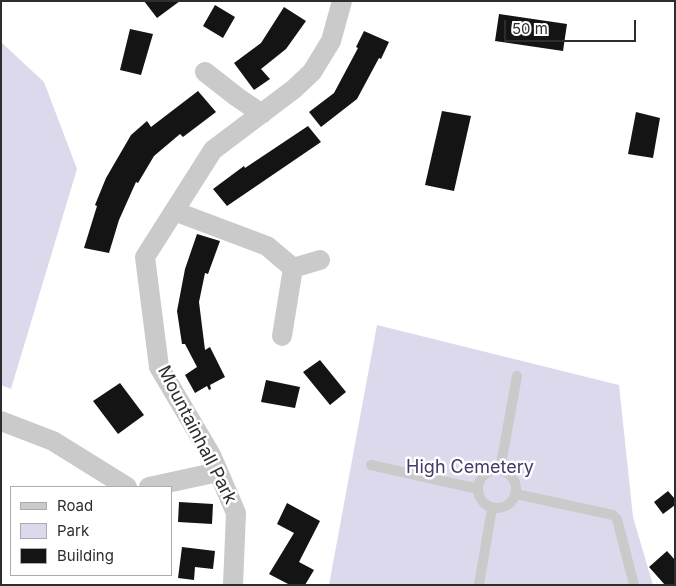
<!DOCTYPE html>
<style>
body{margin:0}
#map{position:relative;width:676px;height:586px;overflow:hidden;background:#fff;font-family:Inter,sans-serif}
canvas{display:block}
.frame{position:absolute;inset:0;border:2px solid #2d2d2d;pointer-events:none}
.legend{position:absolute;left:10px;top:486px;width:162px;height:90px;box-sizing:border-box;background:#fff;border:1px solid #ababab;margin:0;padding:6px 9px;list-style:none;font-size:15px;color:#2d2d2d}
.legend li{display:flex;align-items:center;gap:10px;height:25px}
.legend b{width:25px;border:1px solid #ababab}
.scale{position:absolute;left:504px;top:20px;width:132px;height:22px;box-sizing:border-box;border:2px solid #2d2d2d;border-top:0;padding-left:6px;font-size:15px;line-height:18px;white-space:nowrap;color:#2d2d2d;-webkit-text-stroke:4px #fff;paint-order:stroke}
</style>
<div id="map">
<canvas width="676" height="586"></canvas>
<div class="frame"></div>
<ul class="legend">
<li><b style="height:6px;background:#cacaca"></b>Road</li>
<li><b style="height:14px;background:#ddd9ec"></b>Park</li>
<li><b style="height:14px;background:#141414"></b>Building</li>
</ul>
<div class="scale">50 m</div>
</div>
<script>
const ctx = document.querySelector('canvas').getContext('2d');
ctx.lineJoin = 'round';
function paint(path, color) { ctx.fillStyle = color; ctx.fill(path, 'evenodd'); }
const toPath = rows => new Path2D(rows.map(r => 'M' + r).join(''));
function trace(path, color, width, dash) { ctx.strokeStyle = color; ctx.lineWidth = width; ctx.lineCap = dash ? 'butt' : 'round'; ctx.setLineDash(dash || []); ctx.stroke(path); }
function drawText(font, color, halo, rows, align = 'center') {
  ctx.font = font + ' Inter,sans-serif'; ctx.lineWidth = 5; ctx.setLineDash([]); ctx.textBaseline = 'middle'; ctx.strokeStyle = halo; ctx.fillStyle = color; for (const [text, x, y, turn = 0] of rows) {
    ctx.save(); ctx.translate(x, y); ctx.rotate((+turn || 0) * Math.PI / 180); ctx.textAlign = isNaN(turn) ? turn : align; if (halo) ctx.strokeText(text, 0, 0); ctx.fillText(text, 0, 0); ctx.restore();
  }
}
const green = toPath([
 [1,42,44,82,77,169,11,389,1,385],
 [377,325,619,385,633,517,653,585,329,585]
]);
const building = toPath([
 [144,1,180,1,157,18],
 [215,5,235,17,223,38,203,26],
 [284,7,306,21,286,49,261,69,270,79,254,90,234,63,261,43],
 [499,14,567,24,563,51,495,41],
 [130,29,153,34,141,75,120,70],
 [364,31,389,42,381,59,379,58,357,99,321,127,309,112,334,93,358,48,356,47],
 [198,91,216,112,183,137,180,134,154,156,138,183,136,182,119,220,109,253,84,248,97,206,95,205,106,178,131,135,147,121,151,127],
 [442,111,471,116,454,191,425,185],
 [636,112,660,118,653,158,628,154],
 [308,126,321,142,227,206,213,189,244,166,245,168],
 [197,234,220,241,208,274,205,273,199,302,205,350,210,347,225,377,210,385,211,389,209,390,207,386,195,393,185,375,197,367,185,344,182,344,177,311,185,269],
 [320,360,346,392,330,405,303,372],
 [266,380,300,387,295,408,261,402],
 [120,383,144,415,118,434,93,401],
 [668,491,675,499,675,505,663,514,654,502],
 [179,502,213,504,212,524,178,522],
 [287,503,320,521,299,562,314,570,305,585,290,585,269,574,294,533,277,524],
 [182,547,215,551,213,569,195,567,194,580,178,578],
 [667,551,675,560,675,585,665,585,649,567]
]);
const lane = toPath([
 [371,465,478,489],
 '478 489a19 19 0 1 1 38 0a19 19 0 1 1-38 0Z',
 [500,470,517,376],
 [516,494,613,515,617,519,634,585],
 [479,585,492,508]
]);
const street = toPath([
 [205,72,237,97,262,114],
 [174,211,267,246,293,268,282,336],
 [293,268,320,260],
 [1,421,53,441,127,487],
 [149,487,218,472],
 [233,585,236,513,211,455,159,367,145,257,213,150,294,89,312,72,331,41,342,1]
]);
const streetNames = [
 ["Mountainhall Park",197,435,63]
];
const parkNames = [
 ["High Cemetery",470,468]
];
paint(green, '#ddd9ec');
paint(building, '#141414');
trace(lane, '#cacaca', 10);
trace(street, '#cacaca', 20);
drawText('18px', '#2d2d2d', '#fff', streetNames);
drawText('18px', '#47386b', '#fff', parkNames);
</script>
